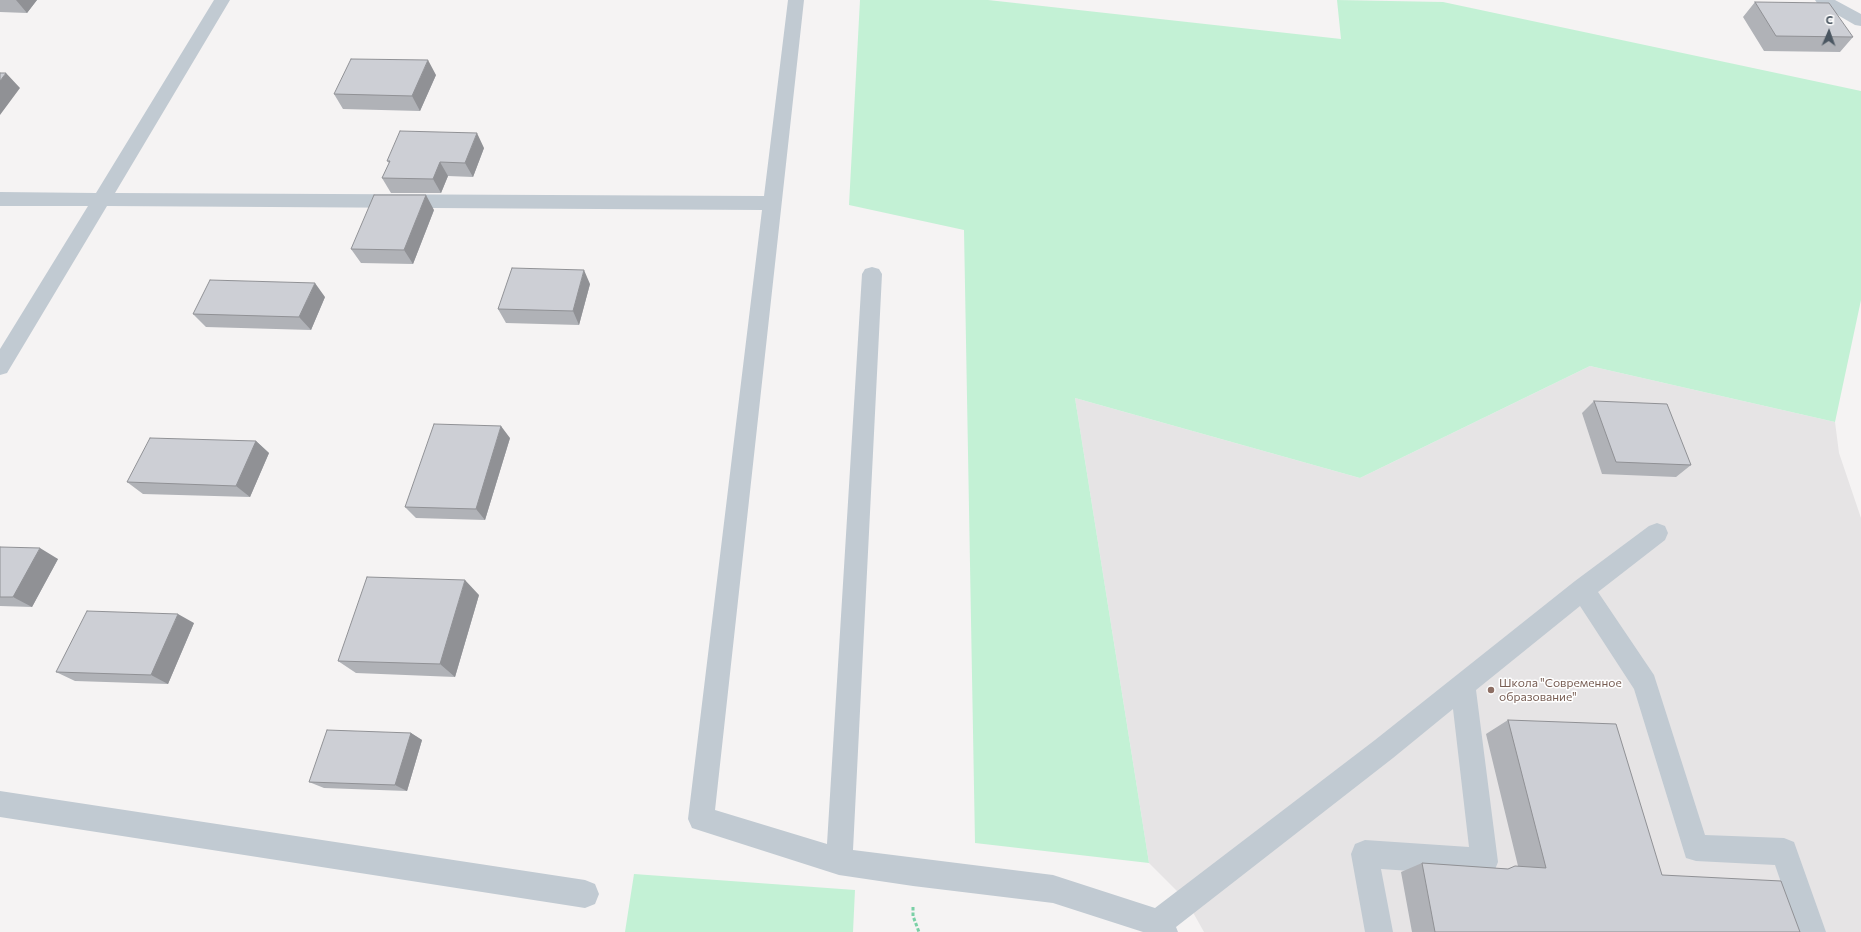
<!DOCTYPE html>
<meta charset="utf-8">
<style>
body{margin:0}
#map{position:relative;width:1861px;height:932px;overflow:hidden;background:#f5f3f3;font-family:Commissioner,sans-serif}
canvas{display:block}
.north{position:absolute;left:1809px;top:12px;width:40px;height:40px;-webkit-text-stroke:3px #fff;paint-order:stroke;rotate:2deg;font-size:11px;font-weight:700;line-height:16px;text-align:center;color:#4a5661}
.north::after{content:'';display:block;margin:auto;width:14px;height:18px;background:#4a5661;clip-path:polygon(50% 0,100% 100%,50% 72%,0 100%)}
</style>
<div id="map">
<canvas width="1861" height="932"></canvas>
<div class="north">С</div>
</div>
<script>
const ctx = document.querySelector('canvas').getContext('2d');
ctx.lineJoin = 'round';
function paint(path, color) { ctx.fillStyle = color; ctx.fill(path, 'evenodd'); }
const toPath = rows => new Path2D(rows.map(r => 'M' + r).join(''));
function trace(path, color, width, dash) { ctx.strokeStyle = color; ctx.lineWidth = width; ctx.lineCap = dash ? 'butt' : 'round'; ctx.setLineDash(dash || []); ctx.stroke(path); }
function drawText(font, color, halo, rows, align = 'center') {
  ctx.font = font + ' Commissioner,sans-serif'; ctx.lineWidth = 3; ctx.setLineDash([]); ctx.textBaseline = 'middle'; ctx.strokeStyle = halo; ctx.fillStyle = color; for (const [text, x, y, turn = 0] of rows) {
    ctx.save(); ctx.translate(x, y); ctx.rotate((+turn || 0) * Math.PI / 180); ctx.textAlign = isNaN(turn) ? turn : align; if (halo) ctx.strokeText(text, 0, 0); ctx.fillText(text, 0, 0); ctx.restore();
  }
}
const education = toPath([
 [1590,366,1835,422,1839,453,1861,518,1861,932,1204,932,1186,900,1149,863,1075,398,1360,478]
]);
const green = toPath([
 [860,0,988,0,1341,39,1337,0,1443,2,1861,91,1861,300,1835,422,1590,366,1360,478,1075,398,1149,863,975,843,964,230,849,205],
 [634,874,855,890,853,932,625,932]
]);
const path = toPath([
 [913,907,913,916,919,932]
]);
const minor = toPath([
 [214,0,230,0,115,193,764,196,788,0,804,0,715,810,827,844,862,274,865,269,872,267,879,269,882,274,853,850,1053,875,1155,908,1375,740,1575,581,1649,526,1657,523,1665,526,1668,533,1665,540,1598,592,1654,675,1705,835,1784,838,1794,842,1826,932,1798,932,1775,865,1696,861,1686,858,1634,689,1580,606,1476,690,1498,862,1494,872,1484,876,1381,869,1393,932,1365,932,1351,854,1355,844,1365,840,1469,847,1453,709,1393,758,1176,927,1178,932,1143,932,1053,903,913,886,839,875,692,828,688,819,762,210,107,206,7,373,0,375,0,349,88,206,0,206,0,192,96,193,214,0],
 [1815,0,1835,0,1861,14,1861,26,1855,25,1817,3,1815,0],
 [0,791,585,880,595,884,599,894,595,904,585,908,0,817,0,791]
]);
const wall = toPath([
 [0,0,37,0,27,13,0,12],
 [1755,2,1853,37,1840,52,1764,51,1743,17],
 [436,75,420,111,343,109,334,94],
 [484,148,473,177,448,176,441,193,391,193,382,178,389,163,387,161],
 [434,210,413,264,361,263,351,249],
 [590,284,579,325,506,323,498,309],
 [325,297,311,330,206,327,193,314],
 [1594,401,1691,465,1676,477,1602,474,1582,413],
 [510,438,485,520,416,518,405,507],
 [256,441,269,453,250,497,143,494,127,482],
 [0,547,58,559,32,607,0,606],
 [479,595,455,677,356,673,338,661],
 [194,623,168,684,75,681,56,672],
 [1508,720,1662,875,1800,932,1412,932,1401,872,1422,863,1508,869,1518,866,1486,734],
 [411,733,422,740,407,791,324,788,309,782]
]);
const shadedWall = toPath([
 [16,0,37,0,27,13],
 [428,60,436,75,420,111,412,96],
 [6,73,20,88,0,115,0,81],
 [477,133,484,148,473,177,465,163],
 [440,162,448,176,441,193,433,179],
 [426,195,434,210,413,264,404,250],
 [584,270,590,284,579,325,573,311],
 [315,283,325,297,311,330,299,317],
 [501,426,510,438,485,520,476,509],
 [256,441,269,453,250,497,236,486],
 [40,548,58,559,32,607,13,597],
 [465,580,479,595,455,677,440,664],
 [178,614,194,623,168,684,151,675],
 [411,733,422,740,407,791,395,785]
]);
const building = toPath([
 [1755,2,1829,3,1853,37,1776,36,1755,2],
 [351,59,428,60,412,96,334,94,351,59],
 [0,73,6,73,0,81,0,73],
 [400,131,477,133,465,163,440,162,433,179,382,178,390,161,387,161,400,131],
 [374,195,426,195,404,250,351,249,374,195],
 [512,268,584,270,573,311,498,309,512,268],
 [210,280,315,283,299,317,193,314,210,280],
 [1594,401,1667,404,1691,465,1616,462,1594,401],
 [434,424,501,426,476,509,405,507,434,424],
 [150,438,256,441,236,486,127,482,150,438],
 [0,547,40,548,13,597,0,597,0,547],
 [367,577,465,580,440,664,338,661,367,577],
 [87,611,178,614,151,675,56,672,87,611],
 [1508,720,1616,724,1662,875,1781,881,1800,932,1435,932,1422,863,1508,869,1515,866,1546,868,1508,720],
 [327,730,411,733,395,785,309,782,327,730]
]);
const markers = [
 [1491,690,4,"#8d6e63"]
];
const educationNames = [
 ["Школа \"Современное",1499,683],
 ["образование\"",1499,697]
];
paint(education, '#e6e4e5');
paint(green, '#c3f1d5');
trace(path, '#7ad0a6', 3, [3.5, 2]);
paint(minor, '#c1cad2');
paint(wall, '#b0b2b7');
paint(shadedWall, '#909195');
paint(building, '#cdcfd5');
trace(building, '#909195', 1);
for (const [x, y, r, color] of markers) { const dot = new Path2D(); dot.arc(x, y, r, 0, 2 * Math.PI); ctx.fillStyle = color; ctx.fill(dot); trace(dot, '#fff', 1.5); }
drawText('12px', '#785e54', '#fff', educationNames, 'left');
</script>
